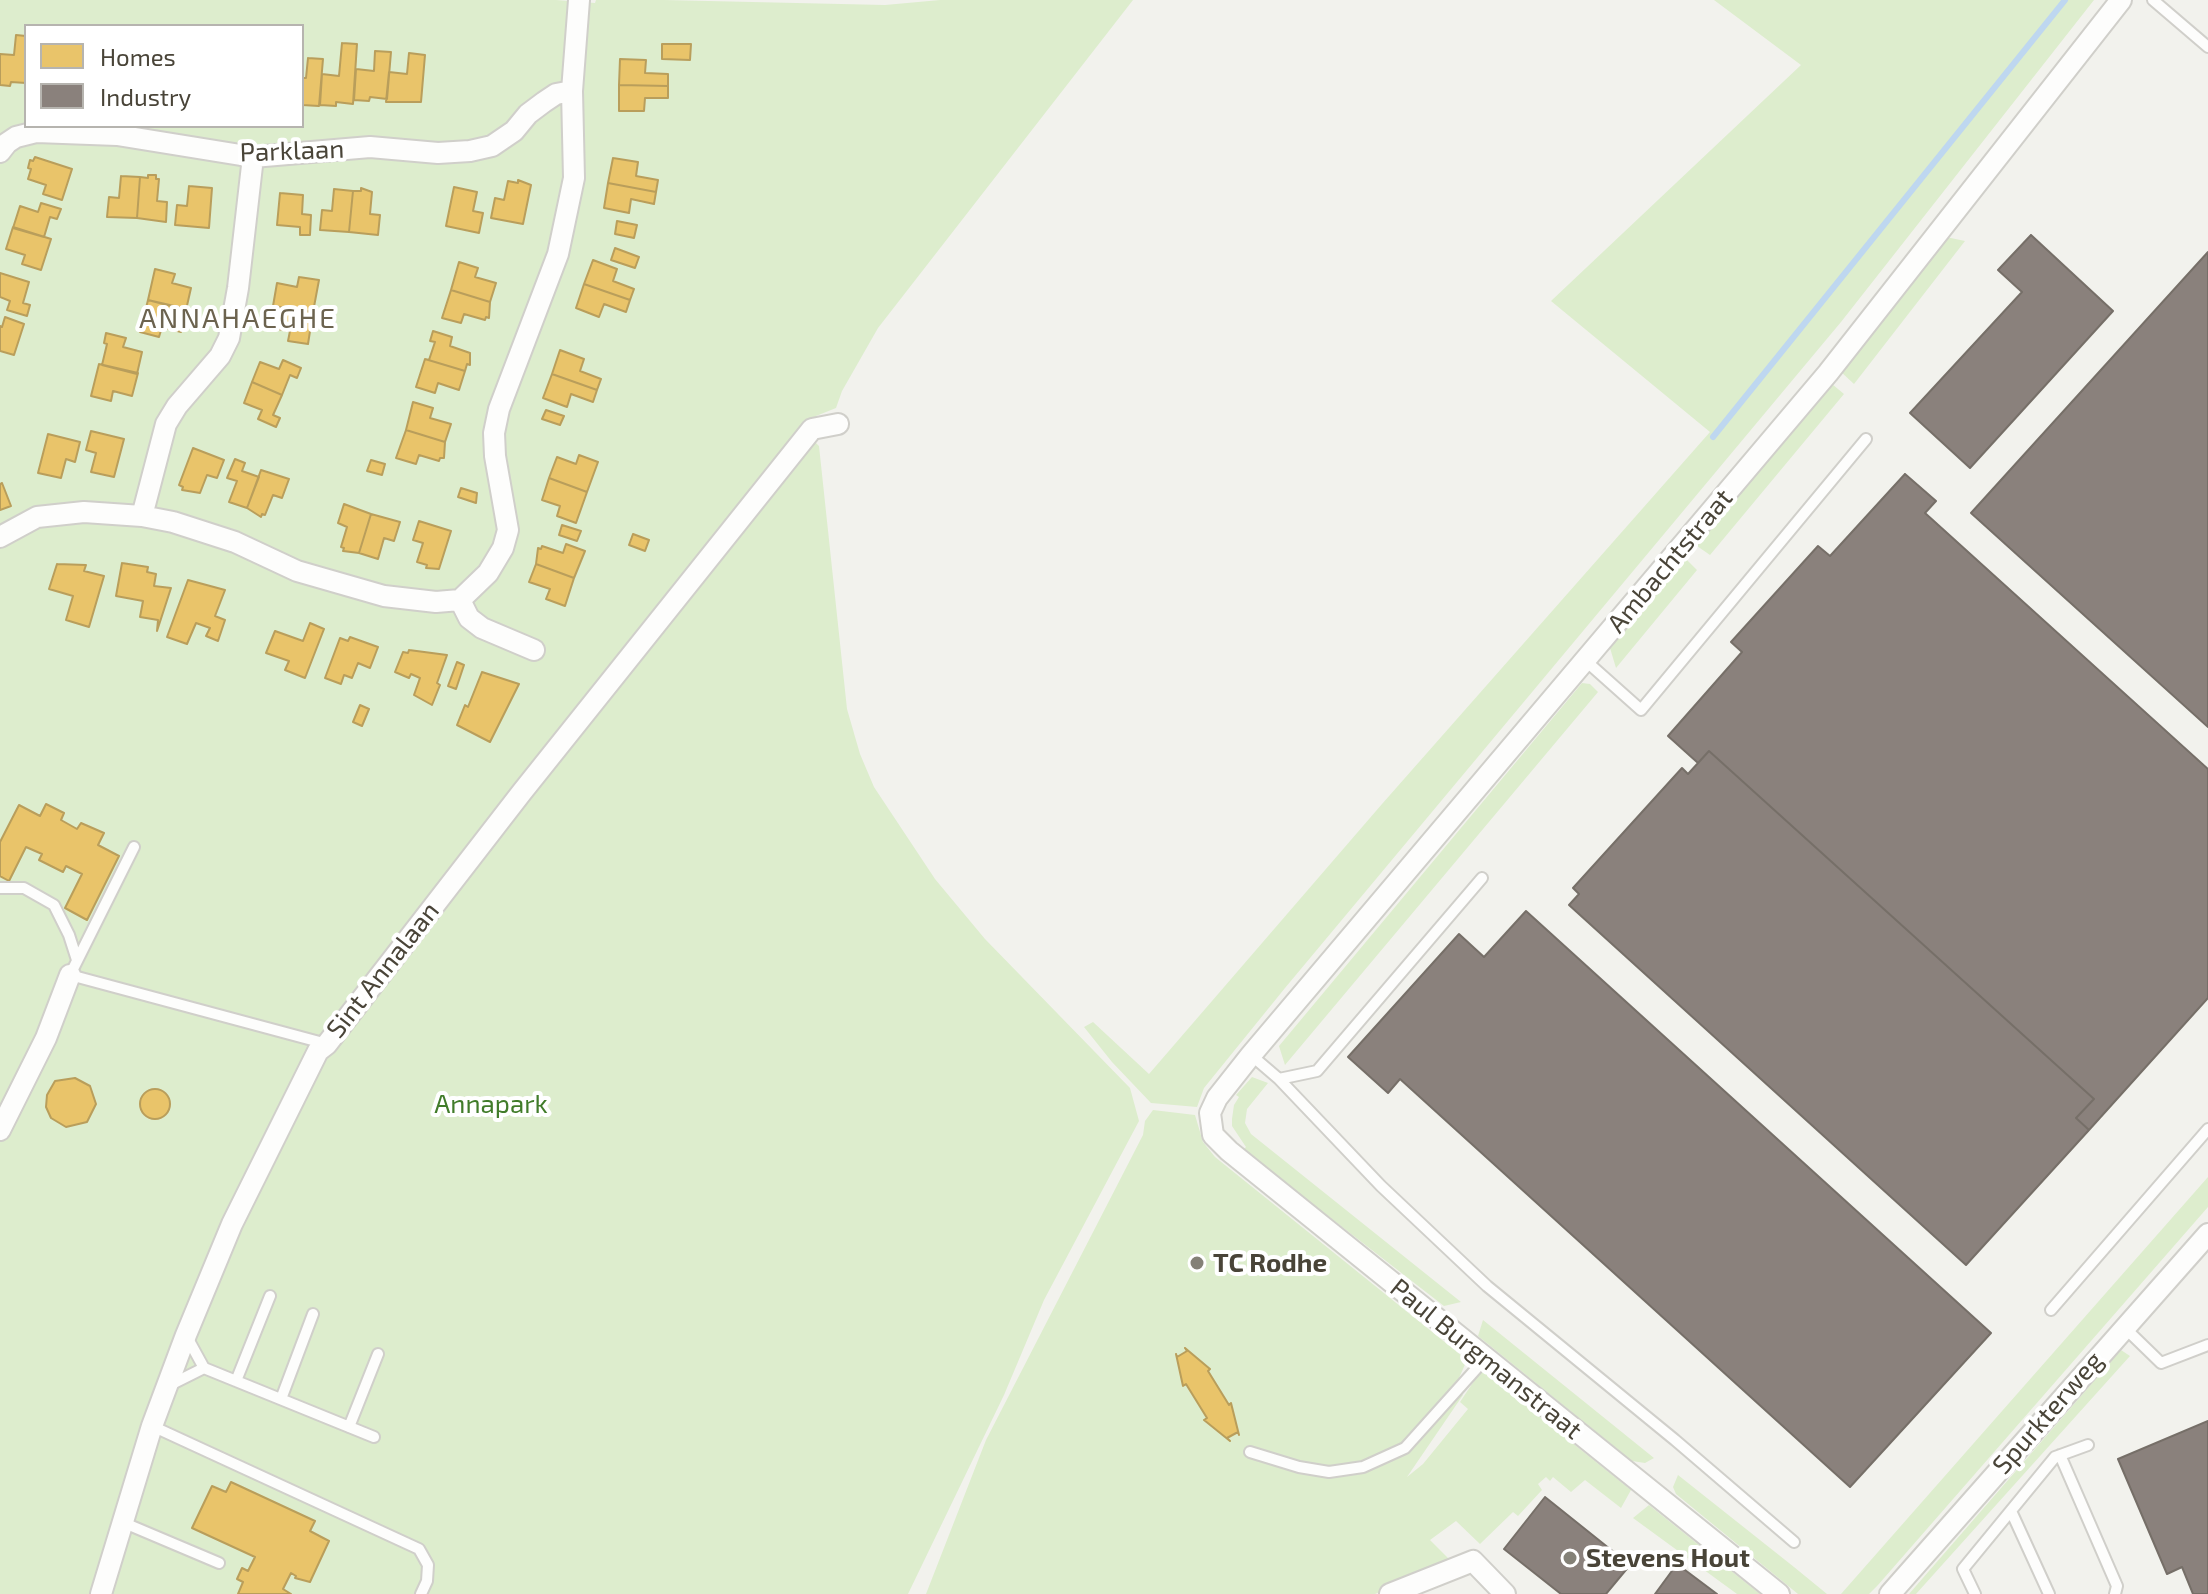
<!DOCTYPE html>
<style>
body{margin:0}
#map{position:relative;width:2208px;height:1594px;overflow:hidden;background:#f2f2ed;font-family:"Exo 2",sans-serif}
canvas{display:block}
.legend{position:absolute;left:24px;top:24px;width:280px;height:104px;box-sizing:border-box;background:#fff;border:2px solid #b6b4af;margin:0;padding:10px 14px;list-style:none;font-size:24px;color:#494438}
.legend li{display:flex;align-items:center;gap:16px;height:40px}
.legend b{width:40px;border:2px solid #b6b4af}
</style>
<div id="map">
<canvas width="2208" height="1594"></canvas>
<ul class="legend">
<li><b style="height:22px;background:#e9c46a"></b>Homes</li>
<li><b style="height:22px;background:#8a817c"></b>Industry</li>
</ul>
</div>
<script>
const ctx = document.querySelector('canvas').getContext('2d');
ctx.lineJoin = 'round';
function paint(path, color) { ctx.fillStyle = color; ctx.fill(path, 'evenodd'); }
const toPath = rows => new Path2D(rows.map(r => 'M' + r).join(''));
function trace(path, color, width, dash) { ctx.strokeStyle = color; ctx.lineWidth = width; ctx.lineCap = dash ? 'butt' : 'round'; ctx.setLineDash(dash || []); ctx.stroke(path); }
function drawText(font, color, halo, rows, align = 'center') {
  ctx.font = font + ' "Exo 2",sans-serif'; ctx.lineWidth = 8; ctx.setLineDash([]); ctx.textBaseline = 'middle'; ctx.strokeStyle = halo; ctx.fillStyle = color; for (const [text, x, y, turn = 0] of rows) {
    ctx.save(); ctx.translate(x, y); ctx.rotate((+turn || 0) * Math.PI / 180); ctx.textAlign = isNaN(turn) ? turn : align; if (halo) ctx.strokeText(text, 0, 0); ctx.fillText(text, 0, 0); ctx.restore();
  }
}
const green = toPath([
 [0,0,556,0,595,3,596,0,664,0,885,5,940,0,1133,0,878,328,842,391,836,408,816,416,816,443,819,446,847,709,860,754,874,787,935,879,985,939,1130,1088,1139,1121,1044,1300,1004,1395,908,1594,0,1594],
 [26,26,302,26,302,126,26,126],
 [1714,0,2094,0,1841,322,1285,988,1204,1088,1197,1107,1151,1103,1112,1062,1084,1027,1093,1022,1149,1074,1382,804,1710,432,1551,301,1801,65],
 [1946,237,1965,241,1854,384,1840,371],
 [1832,384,1844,394,1710,555,1697,546],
 [1686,559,1697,570,1616,668,1610,648],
 [1582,683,1590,684,1598,692,1285,1065,1279,1046],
 [1252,1077,1268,1083,1247,1109,1245,1123,1251,1134,1461,1302,1444,1306,1243,1150,1246,1147,1232,1126,1232,1119,1234,1105,1239,1097,1236,1095],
 [1153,1110,1195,1115,1203,1142,1215,1157,1467,1360,1459,1378,1453,1385,1463,1395,1407,1477,1423,1464,1468,1409,1460,1402,1480,1372,1484,1372,1631,1490,1621,1508,1585,1480,1571,1492,1553,1477,1550,1481,1546,1477,1538,1484,1542,1490,1518,1516,1513,1512,1480,1544,1456,1521,1430,1540,1451,1561,1375,1594,926,1594,986,1440,1143,1135,1145,1121],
 [2208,1177,2208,1207,1878,1585,1869,1594,1841,1594],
 [1483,1320,1654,1458,1645,1463,1632,1461,1478,1336],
 [2121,1350,2130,1356,1916,1594,1909,1594],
 [1678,1475,1794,1567,1827,1594,1798,1594,1676,1494,1673,1487],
 [1649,1505,1760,1594,1737,1594,1633,1518]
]);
const homes = toPath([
 [16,35,26,36,26,83,11,82,10,86,0,85,0,54,14,55,16,35],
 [342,43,357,44,353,104,336,102,336,106,320,105,322,74,339,76,342,43],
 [662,44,691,44,690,60,662,59,662,44],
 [375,51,391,52,387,99,370,97,369,101,354,100,356,69,374,71,375,51],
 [409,53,425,55,421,102,386,102,389,72,407,74,409,53],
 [308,58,323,59,319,106,302,105,302,78,306,78,308,58],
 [620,59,646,60,645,73,668,74,668,86,619,85,620,59],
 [619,85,668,86,668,98,645,98,644,111,619,111,619,85],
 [35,157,72,169,62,200,43,194,46,185,28,179,31,169,28,168,30,160,33,161,35,157],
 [613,158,638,162,636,176,658,180,656,192,608,183,613,158],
 [148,175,156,175,156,179,159,179,157,201,167,202,166,222,137,218,140,177,148,178,148,175],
 [121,176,140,177,137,218,107,217,109,197,119,198,121,176],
 [518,180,531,185,523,224,491,218,495,198,504,200,508,181,518,183,518,180],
 [608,183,656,192,654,204,631,199,629,213,604,208,608,183],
 [189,186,212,188,209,228,175,225,177,205,187,206,189,186],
 [454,187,477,192,473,211,483,213,479,233,446,226,454,187],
 [361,188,372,192,370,214,380,215,378,235,349,232,353,191,361,191,361,188],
 [334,189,353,191,349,232,320,230,322,210,332,211,334,189],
 [280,193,303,195,302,214,311,215,310,235,300,235,300,227,277,225,280,193],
 [41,203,61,209,57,219,50,217,44,237,13,228,20,206,38,212,41,203],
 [617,221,637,225,634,238,615,234,617,221],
 [13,227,51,239,41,270,22,264,25,255,6,249,13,227],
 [615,248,639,257,635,268,611,260,615,248],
 [593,260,617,269,613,281,634,289,630,300,584,284,593,260],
 [459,262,478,268,475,277,496,283,490,302,451,290,459,262],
 [155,269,175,274,172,283,191,288,186,310,148,300,155,269],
 [0,273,29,282,23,303,30,305,27,316,7,310,10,301,0,297,0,273],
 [299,277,319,280,313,312,273,306,277,283,297,287,299,277],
 [584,284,630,300,626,312,604,304,599,317,576,308,584,284],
 [451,290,490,302,489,318,486,317,485,320,464,314,461,323,442,318,451,290],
 [148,300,187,309,181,332,162,327,159,337,140,332,148,300],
 [273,306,313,312,308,344,288,341,290,331,271,328,273,306],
 [5,317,24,324,14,355,0,351,0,326,2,327,5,317],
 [433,331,452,337,450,346,470,353,470,365,467,364,465,371,425,359,429,360,435,342,430,341,433,331],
 [106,333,126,338,123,347,142,352,137,374,102,365,107,344,104,343,106,333],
 [560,350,584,359,580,371,601,379,597,390,552,374,560,350],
 [425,359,465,371,459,390,438,383,435,393,416,387,425,359],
 [283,360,301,368,297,378,290,375,282,395,252,382,260,362,279,369,283,360],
 [99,364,138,373,132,396,113,391,111,401,91,396,99,364],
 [552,374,597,390,593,402,571,394,567,407,543,398,552,374],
 [252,382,282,395,273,415,280,418,276,427,258,419,262,410,244,403,252,382],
 [413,402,433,408,430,418,451,424,445,442,406,430,413,402],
 [546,410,564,416,560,425,542,419,546,410],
 [406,430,445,442,444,458,440,458,439,461,419,455,416,464,396,458,406,430],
 [91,431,124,439,114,477,91,472,96,453,86,450,91,431],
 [48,434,80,442,75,462,66,459,61,478,38,473,48,434],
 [193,448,224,460,217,478,207,475,200,493,182,490,183,487,179,485,193,448],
 [579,455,598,462,587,492,549,478,557,457,576,464,579,455],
 [235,459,245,463,242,471,259,477,247,508,229,502,237,481,227,478,235,459],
 [371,460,385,464,382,475,367,471,371,460],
 [261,470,289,479,282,498,273,495,265,515,262,514,261,517,247,508,261,470],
 [549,478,587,492,576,523,557,516,560,506,542,500,549,478],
 [2,483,11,506,0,510,0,484,2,483],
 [461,488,477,493,476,503,458,497,461,488],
 [344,504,371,514,359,553,343,551,344,548,341,547,347,527,338,523,344,504],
 [371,514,400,522,394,541,384,538,378,559,359,553,371,514],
 [419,521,451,531,439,569,426,568,427,565,417,562,423,543,413,540,419,521],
 [562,525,581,531,577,541,559,535,562,525],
 [633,534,649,540,645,551,629,545,633,534],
 [566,544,585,551,574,578,536,564,538,548,541,549,542,546,563,553,566,544],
 [122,563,148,567,147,572,156,574,154,586,171,588,157,631,158,620,140,617,143,601,116,596,122,563],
 [57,564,86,565,84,571,104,576,89,627,66,620,73,596,49,589,57,564],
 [536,564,574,578,565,606,546,599,550,589,529,582,536,564],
 [188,580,225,590,215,616,225,620,218,641,206,636,210,628,196,623,187,644,167,637,188,580],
 [310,623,324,629,305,678,285,670,289,661,266,653,275,631,303,641,310,623],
 [350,637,378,647,370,668,358,663,352,678,344,675,341,684,325,678,340,638,348,641,350,637],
 [409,650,447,655,437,683,440,685,432,705,414,695,420,678,411,674,409,678,395,672,403,652,408,653,409,650],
 [457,662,464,665,456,689,448,686,457,662],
 [482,672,519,684,490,742,457,725,465,705,468,707,482,672],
 [360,705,369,709,362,726,353,722,360,705],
 [46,804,64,813,61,820,77,829,81,823,104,833,98,845,119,856,87,920,65,908,82,874,66,866,63,872,39,860,42,854,26,847,9,881,0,876,0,842,19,805,40,816,46,804],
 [75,1078,90,1086,96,1104,87,1122,66,1127,51,1118,46,1107,47,1095,55,1081,75,1078],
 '140 1104a15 15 0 1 1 30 0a15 15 0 1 1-30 0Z',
 [1185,1348,1210,1369,1208,1371,1229,1405,1231,1403,1239,1435,1238,1432,1227,1438,1230,1441,1204,1420,1207,1418,1186,1384,1183,1386,1176,1354,1177,1357,1187,1351,1185,1348],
 [231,1482,315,1521,310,1531,329,1541,310,1582,295,1578,296,1576,291,1573,283,1589,291,1594,238,1594,243,1582,237,1579,242,1568,248,1571,255,1557,192,1528,212,1486,226,1492,231,1482]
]);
const industry = toPath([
 [2031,235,2113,311,1970,468,1910,413,2022,292,1998,270,2031,235],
 [2208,252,2208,727,1971,513,2208,252],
 [1905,474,1936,501,1925,513,2208,769,2208,998,2089,1130,2076,1118,2094,1099,1709,751,1698,763,1668,736,1742,652,1731,642,1818,546,1830,556,1905,474],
 [1709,751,2094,1099,2076,1118,2089,1130,1966,1265,1569,905,1579,894,1573,888,1682,768,1688,774,1709,751],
 [1526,911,1991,1333,1850,1487,1400,1079,1388,1093,1348,1057,1459,934,1484,957,1526,911],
 [2208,1421,2208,1594,2193,1594,2182,1567,2167,1574,2118,1459,2208,1421],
 [1545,1497,1630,1565,1606,1594,1561,1594,1504,1549,1545,1497],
 [1677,1564,1717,1594,1655,1594,1677,1564]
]);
const stream = toPath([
 [1713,437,2065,0]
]);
const service = toPath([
 [2153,0,2208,47],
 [1586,661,1641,710,1866,439],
 [134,847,70,975,327,1044],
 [0,888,24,888,54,905,69,935,77,960],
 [1251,1055,1279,1079,1381,1186,1487,1286,1675,1440,1794,1542],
 [1279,1079,1317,1071,1482,878],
 [2051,1310,2208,1129],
 [2124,1327,2161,1363,2208,1345],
 [187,1337,204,1368,374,1437],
 [236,1381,270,1296],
 [170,1385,204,1368],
 [281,1399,313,1314],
 [152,1426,419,1549,428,1565,427,1581,421,1594],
 [349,1427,378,1354],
 [1250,1452,1299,1467,1329,1472,1363,1467,1405,1448,1485,1359],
 [2060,1455,2117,1586,2115,1594],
 [2011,1511,2049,1594],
 [122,1522,219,1563],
 [1975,1594,1963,1569,2055,1457,2088,1445]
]);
const minor = toPath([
 [0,152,7,143,16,137,36,132,117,135,253,157,370,147,438,153,470,151,492,146,514,131,528,114,544,102,556,94,572,91],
 [142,516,166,424,177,406,220,356,229,338,238,288,253,157],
 [0,537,37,517,84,512,142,516,173,522,235,542,297,571,384,596,436,602,460,600,488,573,503,548,508,530,495,456,494,433,499,409,558,254,574,178,572,91,579,0],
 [460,600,469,618,482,628,534,650],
 [0,1130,46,1038,70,975],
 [101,1594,152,1426,186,1335,232,1224,318,1051,327,1044,522,792,812,429,838,424],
 [1390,1594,1473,1561,1505,1594],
 [1779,1594,1229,1151,1213,1135,1210,1113,1217,1098,1251,1055,1828,373,2121,0],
 [1890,1594,2208,1234]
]);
const markers = [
 [1197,1263,8,"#848177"],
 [1570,1558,8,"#848177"]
];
const streetNames = [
 ["Parklaan",292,151,-2],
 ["Ambachtstraat",1670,561,-50],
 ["Sint Annalaan",383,970,-52],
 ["Paul Burgmanstraat",1486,1359,39],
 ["Spurkterweg",2048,1413,-49]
];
const parkNames = [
 ["Annapark",491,1104]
];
const poiNames = [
 ["TC Rodhe",1213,1263],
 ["Stevens Hout",1586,1558]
];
const neighbourhoodNames = [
 ["ANNAHAEGHE",238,319]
];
paint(green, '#ddedcd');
paint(homes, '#e9c46a');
trace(homes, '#b99e5b', 2);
paint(industry, '#8a817c');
trace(industry, '#766f68', 2);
trace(stream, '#bed7f0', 6);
trace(service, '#d0cfca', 14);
trace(minor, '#d0cfca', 24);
trace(service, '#fdfdfc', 10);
trace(minor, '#fdfdfc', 20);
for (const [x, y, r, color] of markers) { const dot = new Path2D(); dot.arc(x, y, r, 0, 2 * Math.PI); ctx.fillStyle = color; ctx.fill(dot); trace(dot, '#fff', 3); }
drawText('26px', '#494438', '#fff', streetNames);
drawText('26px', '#417c2a', '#fff', parkNames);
drawText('bold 26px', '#494438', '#fff', poiNames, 'left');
ctx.letterSpacing = '2px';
drawText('28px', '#6c634f', '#fff', neighbourhoodNames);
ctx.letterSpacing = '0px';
</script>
